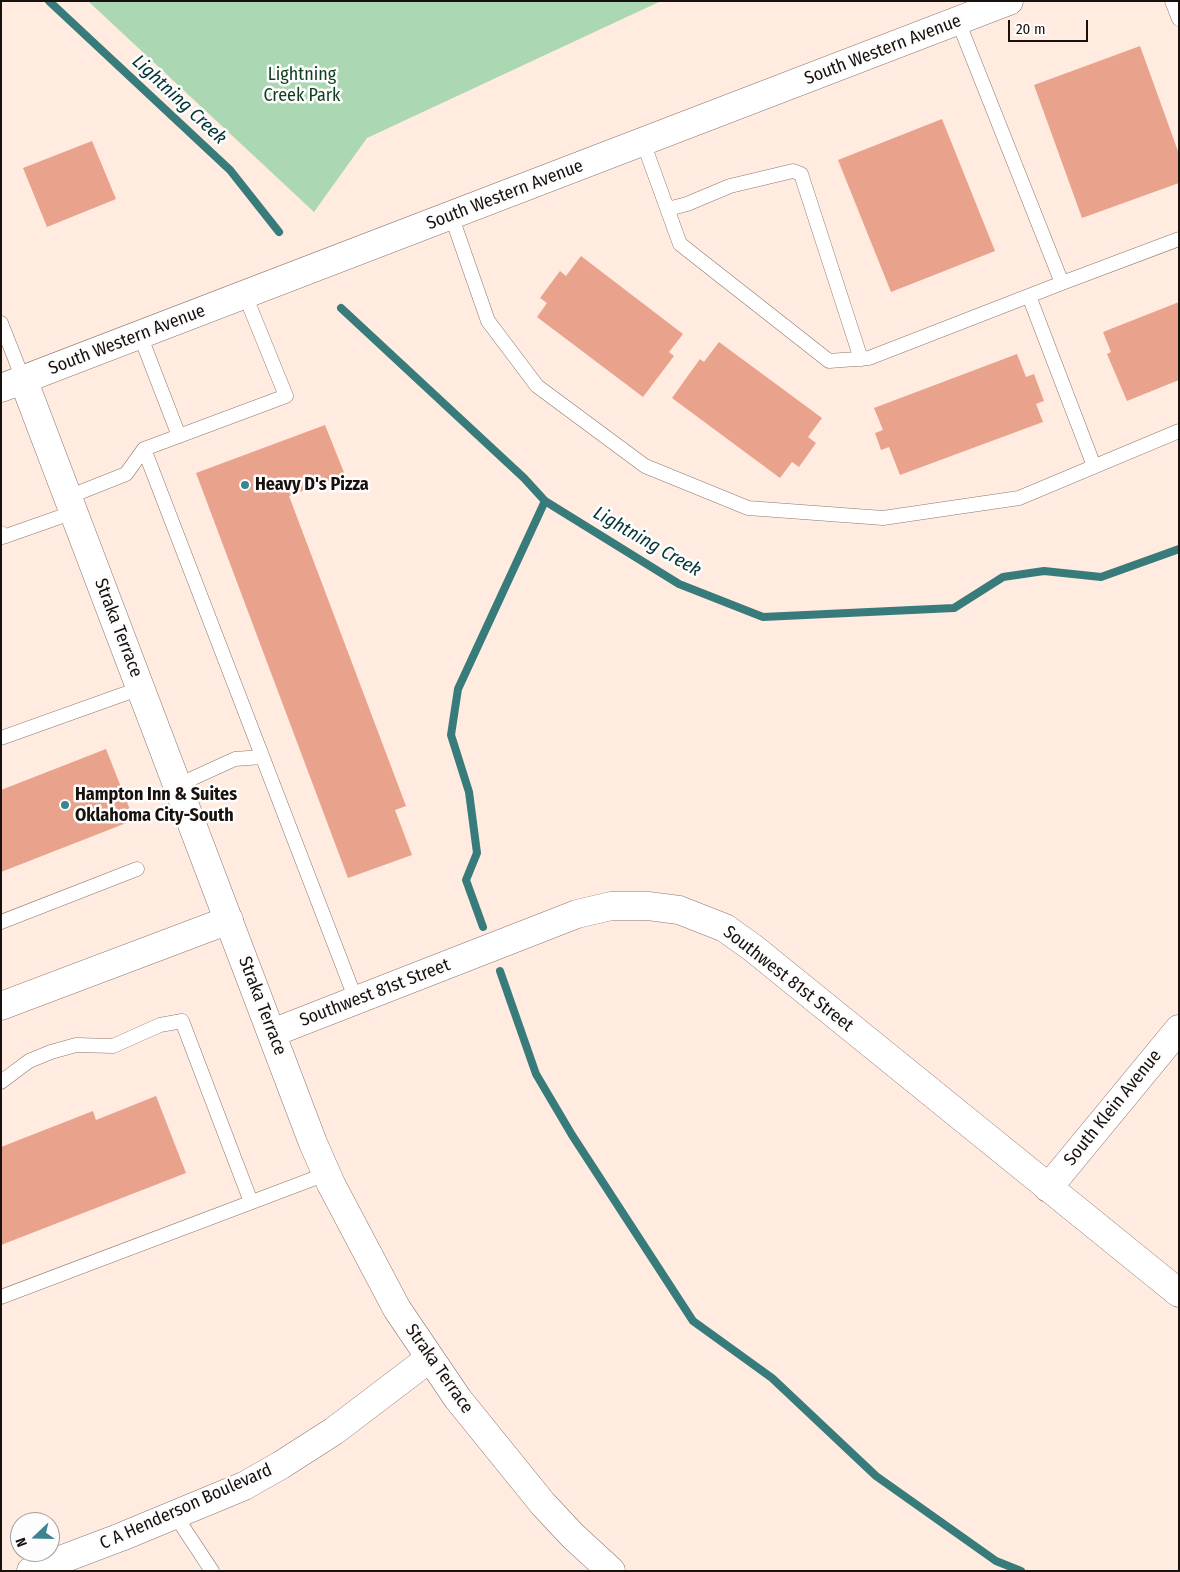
<!DOCTYPE html>
<style>
body{margin:0}
#map{position:relative;width:1180px;height:1572px;overflow:hidden;background:#ffebe0;font-family:"Fira Sans Condensed",sans-serif}
canvas{display:block}
.frame{position:absolute;inset:0;border:2px solid #18110e;pointer-events:none}
.north{position:absolute;left:10px;top:1512px;width:50px;height:50px;box-sizing:border-box;background:#fdfdfd;border:1px solid #a19f9d;border-radius:50%;rotate:249deg;font-size:14px;font-weight:700;line-height:20px;text-align:center;color:#18110e}
.north::after{content:'';display:block;margin:auto;width:18px;height:22px;background:#3d8390;clip-path:polygon(50% 0,100% 100%,50% 72%,0 100%)}
.scale{position:absolute;left:1008px;top:20px;width:80px;height:22px;box-sizing:border-box;border:2px solid #18110e;border-top:0;padding-left:6px;font-size:15px;line-height:18px;white-space:nowrap;color:#18110e;-webkit-text-stroke:4px #fdfdfd;paint-order:stroke}
</style>
<div id="map">
<canvas width="1180" height="1572"></canvas>
<div class="frame"></div>
<div class="north">N</div>
<div class="scale">20 m</div>
</div>
<script>
const ctx = document.querySelector('canvas').getContext('2d');
ctx.lineJoin = 'round';
function paint(path, color) { ctx.fillStyle = color; ctx.fill(path, 'evenodd'); }
const toPath = rows => new Path2D(rows.map(r => 'M' + r).join(''));
function trace(path, color, width, dash) { ctx.strokeStyle = color; ctx.lineWidth = width; ctx.lineCap = dash ? 'butt' : 'round'; ctx.setLineDash(dash || []); ctx.stroke(path); }
function drawText(font, color, halo, rows, align = 'center') {
  ctx.font = font + ' "Fira Sans Condensed",sans-serif'; ctx.lineWidth = 5; ctx.setLineDash([]); ctx.textBaseline = 'middle'; ctx.strokeStyle = halo; ctx.fillStyle = color; for (const [text, x, y, turn = 0] of rows) {
    ctx.save(); ctx.translate(x, y); ctx.rotate((+turn || 0) * Math.PI / 180); ctx.textAlign = isNaN(turn) ? turn : align; if (halo) ctx.strokeText(text, 0, 0); ctx.fillText(text, 0, 0); ctx.restore();
  }
}
const green = toPath([
 [88,1,661,1,367,138,314,212]
]);
const stream = toPath([
 [49,1,230,170,279,232],
 [341,308,524,478,545,501,679,584,763,617,954,608,1003,577,1044,571,1101,577,1179,549],
 [483,927,466,880,477,853,469,792,451,735,458,689,545,501],
 [500,971,536,1074,572,1135,693,1321,772,1378,876,1476,996,1561,1021,1571]
]);
const building = toPath([
 [1140,46,1179,154,1179,183,1082,218,1034,85],
 [942,119,995,251,891,292,838,160],
 [92,141,116,199,47,227,23,168],
 [581,256,683,334,669,352,674,356,643,397,537,317,547,303,540,298,560,271,566,276],
 [1179,302,1179,380,1127,401,1107,354,1111,352,1103,332],
 [719,342,822,418,808,437,816,443,799,467,792,462,780,478,672,398,700,359,704,362],
 [1017,354,1026,377,1034,374,1044,401,1036,404,1043,422,900,475,889,447,881,450,875,433,883,430,874,408],
 [325,425,345,475,289,496,406,806,395,810,412,855,348,878,196,473],
 [106,749,134,820,1,872,1,790],
 [156,1096,186,1173,1,1245,1,1147,93,1111,96,1120]
]);
const lane = toPath([
 [1172,1,1179,19],
 [958,21,1062,283,1179,239],
 [643,142,680,244,829,361,869,358,1062,283],
 [668,209,687,204,730,186,793,171,801,174,861,359],
 [451,215,488,321,537,386,645,466,748,508,883,518,1019,498,1179,431],
 [245,295,286,396,144,449,356,1000],
 [1029,296,1094,466],
 [1,323,23,379],
 [140,335,179,436],
 [68,497,126,474,144,449],
 [1,533,3,537,74,512],
 [1,738,141,688],
 [178,785,235,759,262,757],
 [1,922,137,869],
 [1,1082,29,1061,51,1052,76,1045,113,1046,160,1025,182,1021,251,1202],
 [1,1297,326,1174],
 [175,1515,212,1571]
]);
const street = toPath([
 [1,1006,229,920],
 [272,1033,577,914,611,906,648,906,679,910,725,928,753,948,1179,1293],
 [1048,1188,1179,1029]
]);
const secondary = toPath([
 [23,379,313,1143,331,1184,397,1309,458,1399,543,1504,573,1536,611,1571],
 [1,388,1009,1],
 [31,1571,121,1537,244,1486,281,1465,334,1431,430,1358]
]);
const markers = [
 [245,485,5,"#3d8390"],
 [65,805,5,"#3d8390"]
];
const streetNames = [
 ["South Western Avenue",883,50,-21],
 ["South Western Avenue",505,195,-21],
 ["South Western Avenue",127,340,-21],
 ["Straka Terrace",118,628,69],
 ["Southwest 81st Street",788,979,38],
 ["Southwest 81st Street",375,993,-21],
 ["Straka Terrace",262,1006,69],
 ["South Klein Avenue",1113,1108,-51],
 ["Straka Terrace",439,1369,55],
 ["C A Henderson Boulevard",186,1507,-24]
];
const parkNames = [
 ["Lightning",302,75],
 ["Creek Park",302,96]
];
const poiNames = [
 ["Heavy D's Pizza",255,485],
 ["Hampton Inn & Suites",75,795],
 ["Oklahoma City-South",75,816]
];
const waterNames = [
 ["Lightning Creek",179,100,43],
 ["Lightning Creek",647,542,30]
];
paint(green, '#abd7b3');
trace(stream, '#387b7b', 8);
paint(building, '#e9a28c');
trace(lane, '#8a786f', 15);
trace(street, '#8a786f', 29);
trace(secondary, '#8a786f', 29);
trace(lane, '#fff', 14);
trace(street, '#fff', 28);
trace(secondary, '#fff', 28);
for (const [x, y, r, color] of markers) { const dot = new Path2D(); dot.arc(x, y, r, 0, 2 * Math.PI); ctx.fillStyle = color; ctx.fill(dot); trace(dot, '#fdfdfd', 2); }
drawText('18px', '#18110e', '#fdfdfd', streetNames);
drawText('18px', '#0f3d1e', '#fdfdfd', parkNames);
drawText('bold 18px', '#18110e', '#fdfdfd', poiNames, 'left');
drawText('italic 19px', '#043536', '#fdfdfd', waterNames);
</script>
